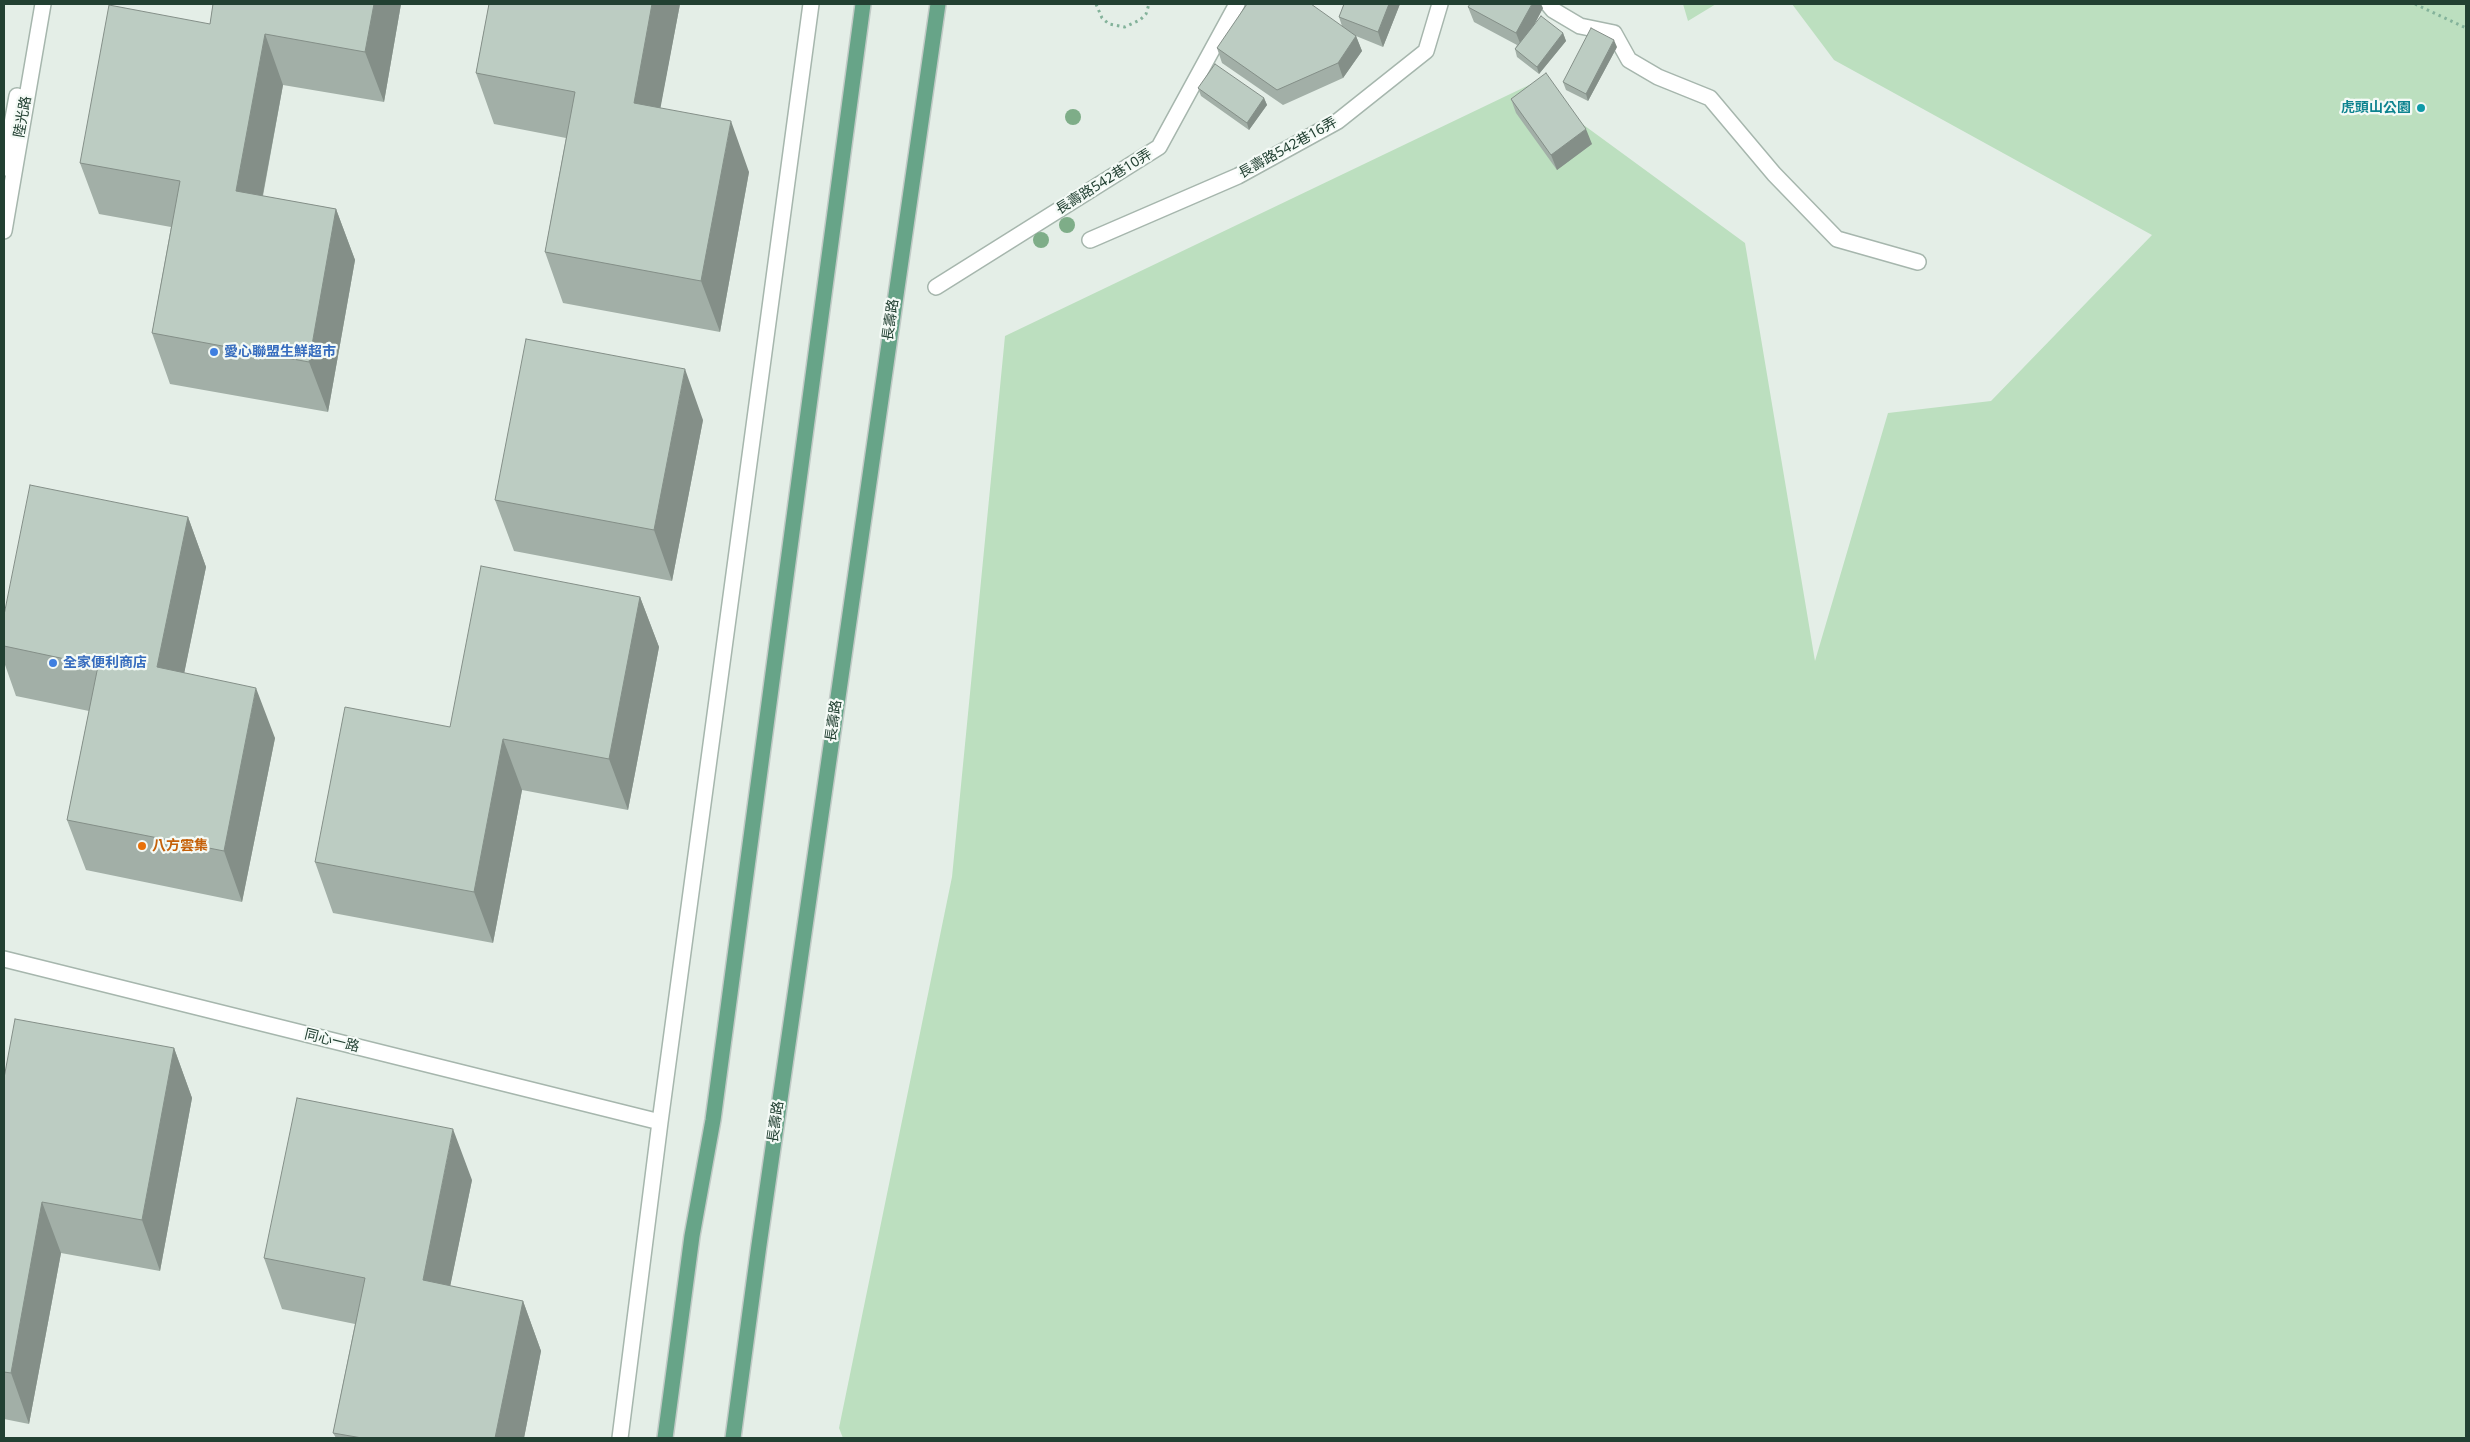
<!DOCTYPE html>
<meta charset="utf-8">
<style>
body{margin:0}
#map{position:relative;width:2470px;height:1442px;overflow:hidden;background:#e4eee7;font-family:"Noto Sans",sans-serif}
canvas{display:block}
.frame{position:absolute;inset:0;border:5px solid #224032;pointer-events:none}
</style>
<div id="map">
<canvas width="2470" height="1442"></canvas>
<div class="frame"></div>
</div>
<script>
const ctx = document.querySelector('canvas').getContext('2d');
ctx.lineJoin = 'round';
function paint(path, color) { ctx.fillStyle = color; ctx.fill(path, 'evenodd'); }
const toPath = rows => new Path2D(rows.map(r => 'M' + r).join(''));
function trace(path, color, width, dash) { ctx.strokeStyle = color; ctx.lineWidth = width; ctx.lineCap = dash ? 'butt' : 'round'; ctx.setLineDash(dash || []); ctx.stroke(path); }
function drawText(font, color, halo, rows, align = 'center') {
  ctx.font = font + ' "Noto Sans","Noto Sans TC",sans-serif'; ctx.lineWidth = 4.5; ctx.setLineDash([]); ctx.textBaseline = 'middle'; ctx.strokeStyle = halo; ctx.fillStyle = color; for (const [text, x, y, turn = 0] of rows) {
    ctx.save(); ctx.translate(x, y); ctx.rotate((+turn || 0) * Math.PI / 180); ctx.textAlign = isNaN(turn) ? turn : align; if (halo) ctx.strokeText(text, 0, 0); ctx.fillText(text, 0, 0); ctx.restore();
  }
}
const green = toPath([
 [1683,4,1716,4,1688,21],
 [1792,4,2466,4,2466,1438,843,1438,839,1428,952,877,1005,336,1529,85,1745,243,1815,661,1888,413,1991,401,2152,235,1834,60]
]);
const path = toPath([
 [1096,4,1102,18,1109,24,1125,27,1140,20,1146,14,1149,4],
 [2415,4,2466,28]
]);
const minor = toPath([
 [1548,4,1553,10,1580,26,1614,33,1629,60,1658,77,1710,98,1774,174,1837,239,1918,262],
 [4,168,17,96],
 [4,231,43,4],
 [1090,240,1238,176,1338,121,1426,51,1440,4],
 [936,287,1159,147,1237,4],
 [4,959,660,1122],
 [620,1438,660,1122,811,4]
]);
const major = toPath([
 [665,1438,692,1236,713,1120,863,4],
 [733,1438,759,1245,938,4]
]);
const trees = [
 [1073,117],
 [1067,225],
 [1041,240]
];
const wall = toPath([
 [213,4,401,4,384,102,283,85,263,196,336,209,355,260,328,412,170,384,152,333,171,227,99,214,80,163,210,24],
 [489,4,680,4,660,108,749,172,720,332,563,303,545,252,566,138,494,124,476,73],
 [1344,4,1400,4,1383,47,1356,36,1362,51,1343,78,1283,105,1222,63,1217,48,1342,26,1339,17],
 [1468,7,1543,8,1535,23,1563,33,1566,41,1539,74,1517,57,1515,49,1517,45,1474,22],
 [1617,47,1588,101,1566,90,1563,82],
 [1198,88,1264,98,1267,105,1249,130,1201,96],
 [1511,99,1592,144,1557,170,1516,113],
 [703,420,672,581,514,551,495,500],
 [188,517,206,567,184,673,275,738,242,902,86,870,67,820,89,711,16,696,4,662,4,615],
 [640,597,659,647,628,810,522,790,493,943,333,913,315,862],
 [174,1048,192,1098,160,1271,61,1253,29,1424,4,1419,4,1078],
 [472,1180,450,1286,523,1301,541,1351,524,1438,336,1438,333,1433,355,1324,282,1309,264,1258]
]);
const shadedWall = toPath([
 [374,4,401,4,384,102,365,52],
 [652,4,680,4,652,153,634,103],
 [1389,4,1400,4,1383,47,1378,32],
 [1532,4,1541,4,1543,8,1522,48,1516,33],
 [1563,33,1566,41,1539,74,1537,67],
 [265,34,283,85,254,242,236,191],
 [1356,36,1362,51,1343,78,1338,63],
 [1614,40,1617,47,1588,101,1586,94],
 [1264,98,1267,105,1249,130,1247,123],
 [731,121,749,172,720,332,701,281],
 [1586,129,1592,144,1557,170,1551,155],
 [336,209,355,260,328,412,309,362],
 [685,369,703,420,672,581,654,530],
 [188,517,206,567,175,718,157,667],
 [640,597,659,647,628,810,609,759],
 [256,688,275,738,242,902,224,851],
 [503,739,522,790,493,943,474,892],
 [174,1048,192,1098,160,1271,142,1220],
 [453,1129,472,1180,441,1331,423,1280],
 [42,1202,61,1253,29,1424,11,1373],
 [523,1301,541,1351,524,1438,495,1438]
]);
const building = toPath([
 [213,4,374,4,365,52,265,34,236,191,336,209,309,362,152,333,180,181,80,163,109,5,210,24,213,4],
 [489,4,652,4,634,103,731,121,701,281,545,252,575,92,476,73,489,4],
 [1247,4,1311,4,1356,36,1338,63,1277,90,1217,48,1247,4],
 [1344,4,1389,4,1378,32,1339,17,1344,4],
 [1470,4,1532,4,1516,33,1468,7,1470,4],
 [1541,16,1563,33,1537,67,1515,49,1541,16],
 [1591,28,1614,40,1586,94,1563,82,1591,28],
 [1215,64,1264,98,1247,123,1198,88,1215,64],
 [1546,73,1586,129,1551,155,1511,99,1546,73],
 [526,339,685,369,654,530,495,500,526,339],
 [30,485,188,517,157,667,256,688,224,851,67,820,98,666,4,646,4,615,30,485],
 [481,566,640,597,609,759,503,739,474,892,315,862,345,707,450,727,481,566],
 [15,1019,174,1048,142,1220,42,1202,11,1373,4,1372,4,1078,15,1019],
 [297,1098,453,1129,423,1280,523,1301,495,1438,362,1438,333,1433,365,1278,264,1258,297,1098]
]);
const markers = [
 [2421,108,5,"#0f9aa8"],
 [214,352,5,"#3f7fe0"],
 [53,663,5,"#3f7fe0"],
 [142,846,5,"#e8710a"]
];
const cultureNames = [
 ["虎頭山公園",2411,108]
];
const streetNames = [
 ["陸光路",23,117,-80],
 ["長壽路542巷16弄",1288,148,-29],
 ["長壽路542巷10弄",1104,182,-32],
 ["長壽路",891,320,-82],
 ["長壽路",834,721,-82],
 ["同心一路",332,1041,14],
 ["長壽路",776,1122,-82]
];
const shopNames = [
 ["愛心聯盟生鮮超市",224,352],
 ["全家便利商店",63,663]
];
const foodNames = [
 ["八方雲集",152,846]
];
paint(green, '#bcdfbf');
trace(minor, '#a6b6ad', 18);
trace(major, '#c1cac6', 18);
trace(path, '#83b29a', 3, [2.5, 4]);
trace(minor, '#fff', 15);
trace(major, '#67a488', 15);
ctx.fillStyle = '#7ead88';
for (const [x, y] of trees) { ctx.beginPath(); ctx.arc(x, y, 8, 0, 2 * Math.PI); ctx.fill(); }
paint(wall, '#a2afa7');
paint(shadedWall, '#848f88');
paint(building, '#bcccc2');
trace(building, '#848f88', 1);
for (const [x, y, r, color] of markers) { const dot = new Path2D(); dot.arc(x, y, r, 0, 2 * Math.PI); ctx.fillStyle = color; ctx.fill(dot); trace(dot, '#f4faf6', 2); }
drawText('bold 14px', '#0d838f', '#f4faf6', cultureNames, 'right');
drawText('14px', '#224032', '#f4faf6', streetNames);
drawText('bold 14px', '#366cbe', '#f4faf6', shopNames, 'left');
drawText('bold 14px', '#c56008', '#f4faf6', foodNames, 'left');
</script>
